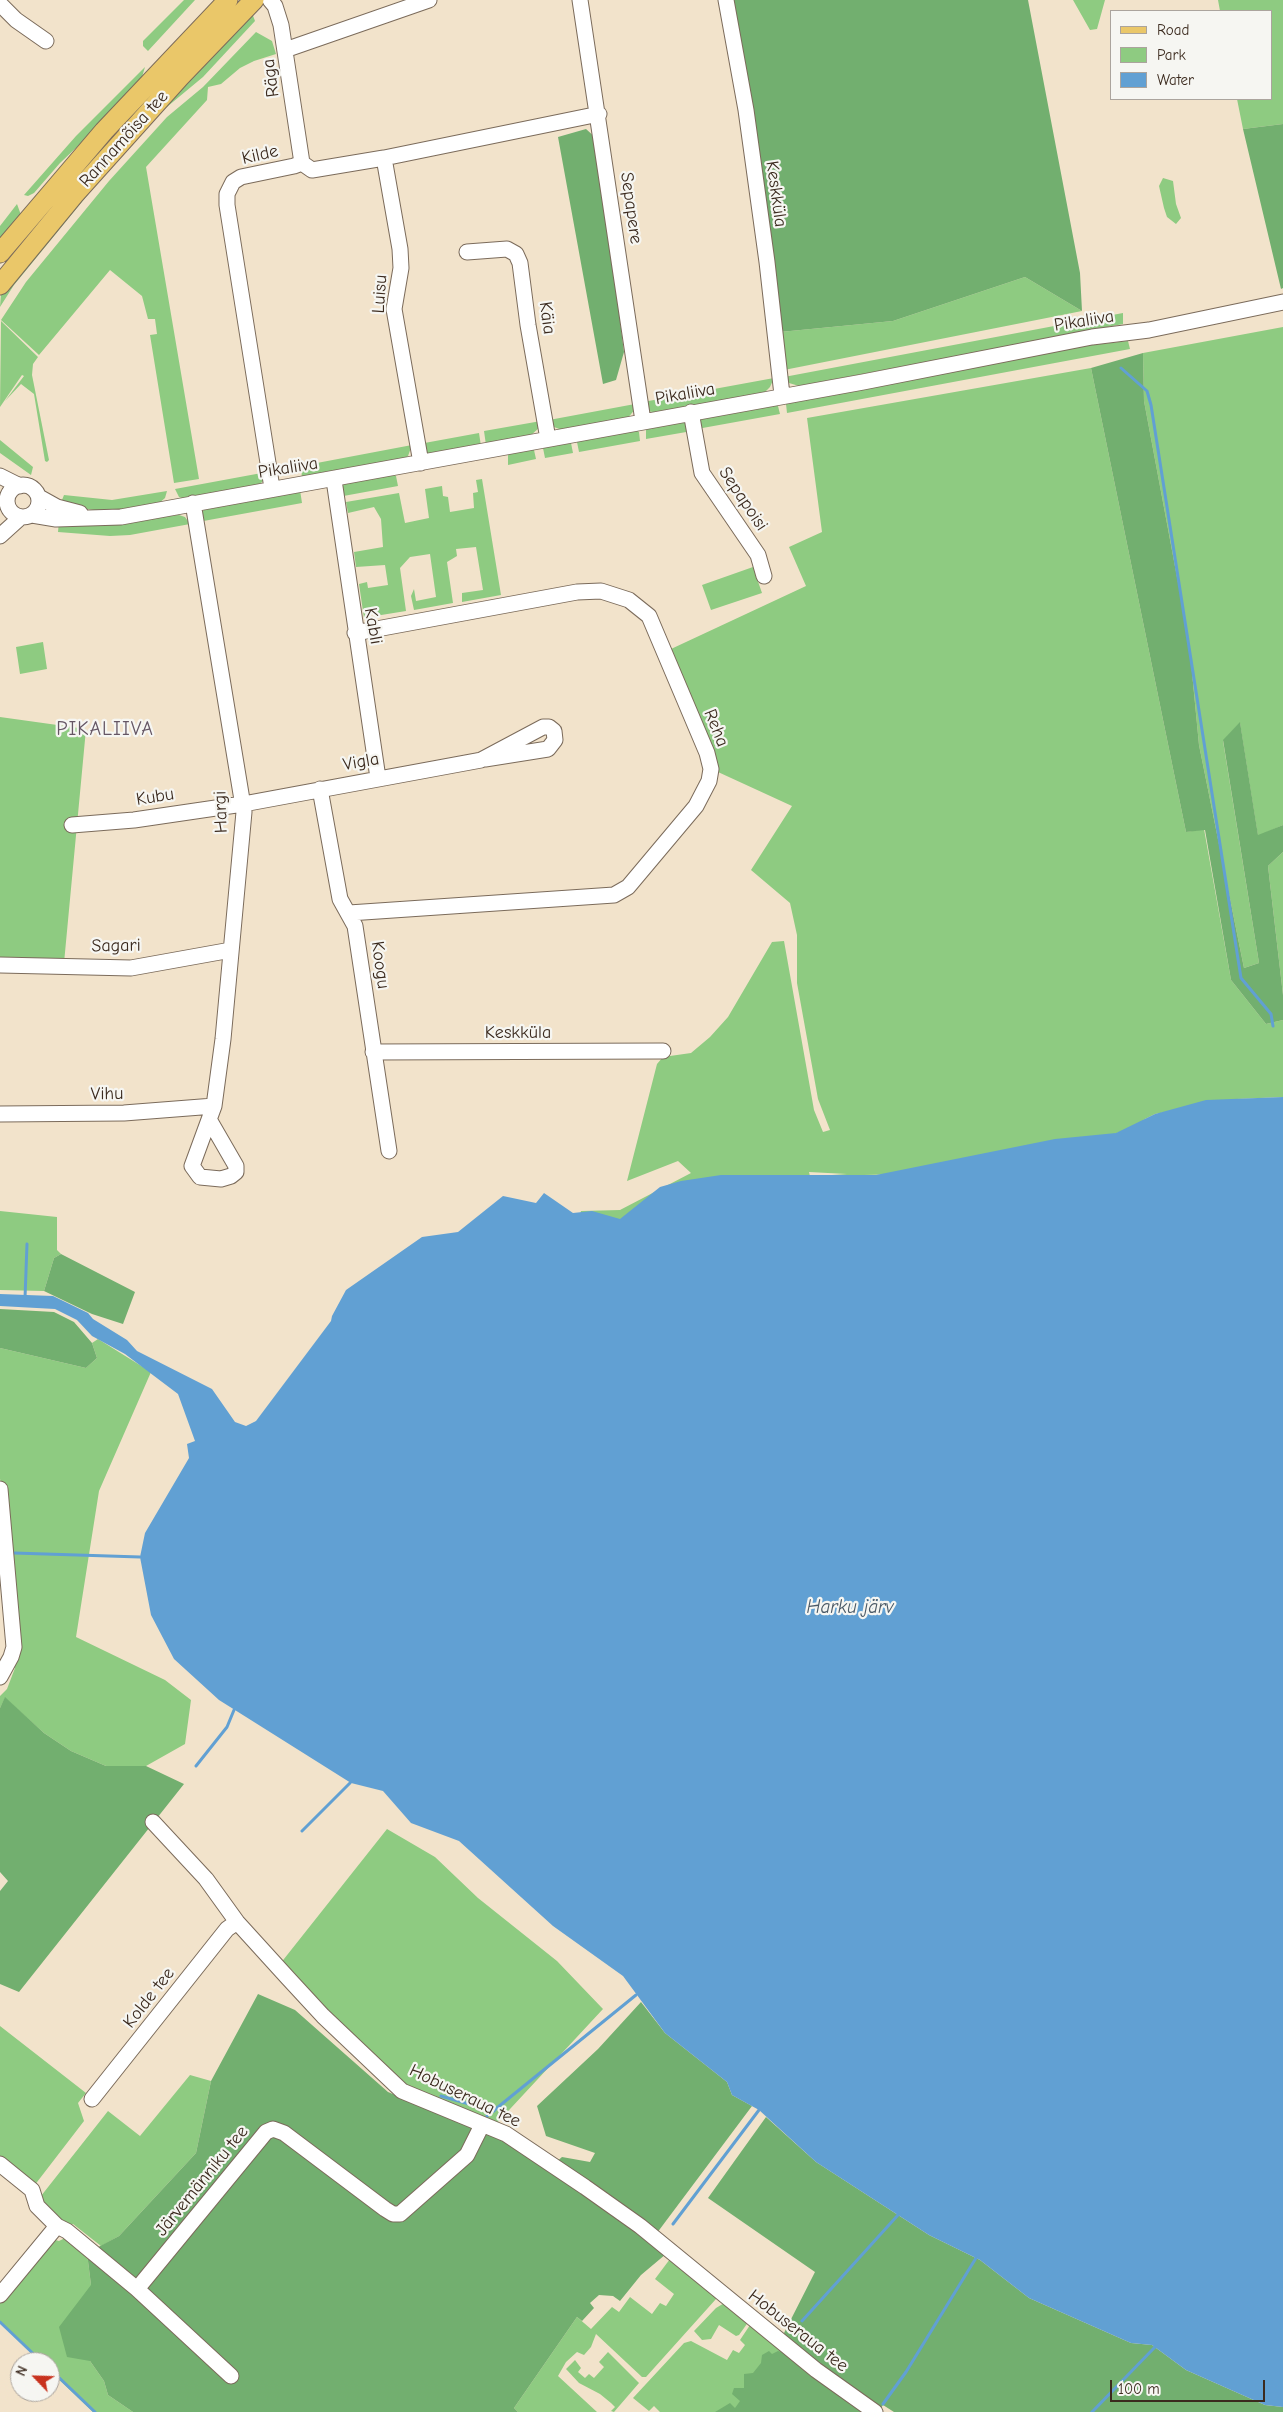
<!DOCTYPE html>
<meta charset="utf-8">
<style>
body{margin:0}
#map{position:relative;width:1283px;height:2412px;overflow:hidden;background:#f2e3cb;font-family:"Comic Neue",sans-serif}
canvas{display:block}
.legend{position:absolute;left:1110px;top:10px;width:162px;height:90px;box-sizing:border-box;background:#f6f6f2;border:1px solid #aba49d;margin:0;padding:6px 9px;list-style:none;font-size:15px;color:#3b2a1e}
.legend li{display:flex;align-items:center;gap:10px;height:25px}
.legend b{width:25px;border:1px solid #aba49d}
.north{position:absolute;left:10px;top:2352px;width:50px;height:50px;box-sizing:border-box;background:#f6f6f2;border:1px solid #aba49d;border-radius:50%;rotate:294deg;font-size:14px;font-weight:700;line-height:20px;text-align:center;color:#3b2a1e}
.north::after{content:'';display:block;margin:auto;width:18px;height:22px;background:#c8321e;clip-path:polygon(50% 0,100% 100%,50% 72%,0 100%)}
.scale{position:absolute;left:1110px;top:2380px;width:155px;height:22px;box-sizing:border-box;border:2px solid #3b2a1e;border-top:0;padding-left:6px;font-size:15px;line-height:18px;white-space:nowrap;color:#3b2a1e;-webkit-text-stroke:4px #f6f6f2;paint-order:stroke}
</style>
<div id="map">
<canvas width="1283" height="2412"></canvas>
<ul class="legend">
<li><b style="height:6px;background:#eac769"></b>Road</li>
<li><b style="height:14px;background:#8ecb81"></b>Park</li>
<li><b style="height:14px;background:#61a0d3"></b>Water</li>
</ul>
<div class="north">N</div>
<div class="scale">100 m</div>
</div>
<script>
const ctx = document.querySelector('canvas').getContext('2d');
ctx.lineJoin = 'round';
function paint(path, color) { ctx.fillStyle = color; ctx.fill(path, 'evenodd'); }
const toPath = rows => new Path2D(rows.map(r => 'M' + r).join(''));
function trace(path, color, width, dash) { ctx.strokeStyle = color; ctx.lineWidth = width; ctx.lineCap = dash ? 'butt' : 'round'; ctx.setLineDash(dash || []); ctx.stroke(path); }
function drawText(font, color, halo, rows, align = 'center') {
  ctx.font = font + ' "Comic Neue",sans-serif'; ctx.lineWidth = 4.5; ctx.setLineDash([]); ctx.textBaseline = 'middle'; ctx.strokeStyle = halo; ctx.fillStyle = color; for (const [text, x, y, turn = 0] of rows) {
    ctx.save(); ctx.translate(x, y); ctx.rotate((+turn || 0) * Math.PI / 180); ctx.textAlign = isNaN(turn) ? turn : align; if (halo) ctx.strokeText(text, 0, 0); ctx.fillText(text, 0, 0); ctx.restore();
  }
}
const green = toPath([
 [184,0,195,0,148,51,143,46,143,41],
 [1073,0,1105,0,1097,29,1090,30],
 [1218,0,1283,0,1283,124,1243,129,1237,99,1272,99,1272,11,1220,11],
 [252,13,255,21,203,77,162,111,108,170,14,285,0,307,1,294,119,153],
 [256,32,272,41,276,54,254,61,240,68,221,84,208,87,207,100,146,167,199,479,174,483,150,335,157,334,155,319,148,319,142,296,110,270,39,355,1,320,26,282,109,181,167,117,203,87],
 [145,67,142,77,97,128,60,163,34,193,28,196,24,195,76,136],
 [1163,178,1173,181,1176,204,1181,218,1176,224,1167,217,1164,208,1159,186],
 [17,204,21,215,0,242,0,226],
 [1025,277,1082,311,784,370,780,332,893,321],
 [1123,313,1123,324,868,373,799,386,789,383,784,377],
 [1,321,38,357,33,364,32,375,49,460,47,462,45,461,34,394,21,384,5,401,24,376,22,375,0,407],
 [1283,327,1283,825,1258,836,1240,723,1223,741,1259,963,1244,968,1199,745,1189,641,1144,401,1143,353],
 [1128,341,1130,349,787,413,786,404,789,399,1073,347],
 [1091,368,1186,832,1204,829,1231,980,1266,1024,1283,1020,1283,1097,1237,1099,1155,1114,1143,1120,1186,1109,1005,1172,817,1176,847,1174,809,1172,812,1185,674,1230,579,1219,581,1211,620,1210,691,1173,678,1161,627,1181,657,1064,663,1057,691,1053,710,1037,728,1017,772,942,784,941,814,1110,823,1132,830,1130,818,1099,797,983,797,935,790,903,751,870,792,806,718,772,671,649,806,586,789,547,822,532,807,418],
 [774,378,770,387,763,394,658,413,647,411,643,402],
 [777,402,780,414,697,429,699,417],
 [635,404,636,408,627,419,562,430,554,427,549,420],
 [687,420,692,431,646,439,646,430,648,427],
 [541,421,540,427,530,436,486,445,484,431],
 [633,428,639,432,640,441,579,452,577,442,580,438],
 [479,433,481,446,429,454,422,450,419,444],
 [0,440,33,467,31,475,0,453],
 [568,441,571,443,573,453,545,458,543,448,547,445],
 [412,445,408,456,401,461,302,479,301,466],
 [531,447,534,450,536,459,508,465,508,454],
 [267,472,265,479,258,486,188,500,179,497,175,489],
 [392,473,396,476,398,486,338,497,341,485,349,481],
 [482,479,501,595,462,602,462,593,483,590,476,547,456,549,457,556,447,562,453,603,414,610,411,596,414,589,416,601,436,597,430,554,410,557,400,568,406,611,375,616,374,610,365,611,366,618,364,618,359,584,367,582,368,588,388,585,385,565,356,567,354,552,383,547,381,519,374,507,348,513,346,502,399,493,405,523,429,518,425,489,442,486,443,496,448,497,450,512,474,508,473,493,478,492,476,480],
 [300,490,302,503,198,522,202,511,208,508],
 [167,491,165,498,157,505,125,510,94,510,60,505,64,495,112,500],
 [179,515,185,517,190,524,130,535,110,536,58,532,59,521],
 [753,567,762,593,711,610,702,585],
 [43,642,47,669,20,674,16,647],
 [0,717,86,729,64,963,0,962],
 [1283,852,1283,995,1268,866],
 [0,1211,57,1217,57,1250,61,1254,54,1258,44,1291,0,1290],
 [98,1339,151,1372,99,1491,76,1637,165,1680,191,1700,185,1744,146,1766,106,1766,71,1751,44,1733,5,1698,0,1708,0,1696,7,1689,15,1668,12,1664,3,1488,0,1479,0,1348,86,1368,97,1358,92,1343],
 [387,1829,435,1857,478,1898,557,1961,603,2009,497,2123,405,2087,280,1964],
 [0,2026,86,2093,78,2103,84,2121,34,2186,0,2159],
 [190,2075,211,2081,196,2153,119,2236,101,2246,73,2224,67,2226,41,2203,41,2196,108,2111,140,2136],
 [67,2237,87,2253,91,2285,90,2361,104,2381,108,2395,133,2412,93,2412,50,2371,50,2362,41,2362,0,2322,0,2302,52,2239,59,2241],
 [670,2259,717,2293,716,2299,646,2377,642,2377,596,2334,591,2347,584,2355,577,2352,566,2362,558,2376,597,2412,518,2412,514,2408,577,2317,591,2329,612,2307,619,2312,630,2297,652,2314,660,2303,666,2306,674,2294,655,2279],
 [726,2302,749,2321,739,2335,736,2336,719,2325,711,2339,702,2340,694,2331,716,2308],
 [750,2325,791,2355,753,2412,660,2412,654,2406,649,2411,633,2398,684,2343,691,2341,727,2360,733,2350,739,2353,745,2345,740,2340],
 [608,2352,639,2383,614,2412,611,2411,615,2407,611,2403,600,2394,579,2383,566,2369,575,2360,581,2368,578,2372,585,2378,589,2374,594,2378,604,2367,599,2362]
]);
const forest = toPath([
 [731,0,1028,0,1080,273,1082,311,1025,277,893,321,780,332],
 [1283,124,1283,288,1281,289,1243,129],
 [586,129,597,139,624,352,616,380,603,384,558,137],
 [1143,353,1144,401,1189,641,1199,745,1244,968,1259,963,1223,740,1240,722,1258,835,1283,825,1283,852,1268,866,1283,995,1283,1020,1266,1024,1231,980,1205,830,1186,832,1091,368],
 [61,1254,135,1292,123,1324,92,1314,44,1291,54,1258],
 [0,1309,54,1312,74,1322,92,1343,97,1358,86,1368,0,1348],
 [5,1697,44,1733,71,1751,106,1766,146,1766,184,1784,19,1992,0,1984,0,1891,8,1881,0,1872,0,1708],
 [258,1994,295,2010,388,2092,503,2141,547,2170,562,2157,590,2162,595,2153,546,2136,537,2106,598,2049,641,2002,665,2033,727,2082,732,2095,752,2106,651,2241,666,2254,641,2275,620,2301,613,2296,599,2295,590,2303,594,2308,582,2321,577,2317,514,2408,518,2412,133,2412,108,2395,104,2381,90,2361,67,2357,59,2327,91,2285,87,2253,119,2236,196,2153,211,2081],
 [766,2117,816,2162,929,2235,980,2260,1029,2298,1131,2343,1152,2345,1186,2370,1265,2405,1283,2407,1283,2412,894,2412,883,2405,878,2412,715,2412,730,2403,735,2408,740,2401,732,2394,734,2388,744,2388,744,2374,753,2373,761,2363,762,2355,769,2351,772,2354,778,2351,791,2355,784,2333,815,2272,708,2198]
]);
const water = toPath([
 [1283,1097,1283,2407,1265,2405,1186,2370,1152,2345,1131,2343,1029,2298,980,2260,929,2235,816,2162,759,2110,732,2095,727,2082,665,2033,623,1976,553,1926,459,1841,411,1823,383,1791,351,1783,219,1700,174,1659,151,1615,140,1557,145,1533,189,1458,187,1444,195,1441,178,1394,125,1354,92,1336,77,1320,55,1309,0,1306,0,1294,53,1296,88,1313,93,1319,127,1340,137,1351,212,1389,235,1422,246,1426,256,1421,331,1321,332,1316,346,1290,422,1237,458,1232,503,1196,536,1203,544,1193,573,1213,592,1211,620,1219,660,1187,681,1181,721,1175,876,1175,1055,1139,1116,1133,1155,1114,1206,1100]
]);
const stream = toPath([
 [1121,368,1147,391,1151,405,1241,978,1271,1014,1273,1026],
 [25,1298,27,1244],
 [14,1553,140,1557],
 [196,1766,227,1727,234,1710],
 [302,1831,350,1783],
 [441,2096,494,2111],
 [487,2116,636,1995],
 [673,2224,759,2110],
 [802,2321,898,2215],
 [0,2322,42,2362],
 [50,2369,95,2412],
 [883,2404,906,2372,976,2258],
 [1092,2412,1155,2347]
]);
const minor = toPath([
 [270,0,275,6,281,25,302,163],
 [580,0,643,421],
 [726,0,746,110,767,262,782,395],
 [0,4,16,20,46,41],
 [285,50,429,0],
 [384,158,400,249,401,268,394,309,421,463],
 [467,252,507,249,516,254,520,263,528,325,548,439],
 [691,412,702,473,758,555,764,576],
 [0,476,20,486],
 [334,480,378,778],
 '7 501a16 16 0 1 1 32 0a16 16 0 1 1-32 0Z',
 [272,488,227,205,227,194,233,182,241,177,294,166,302,163,312,170,384,158,599,114],
 [39,497,57,507,80,513],
 [193,503,244,812,223,1039,214,1106,192,1166,200,1177,221,1179,231,1176,236,1172,236,1166,210,1121],
 [32,515,56,519,121,517,863,382,1092,337,1149,330,1283,302],
 [0,536,21,517],
 [320,789,340,899,355,926,389,1151],
 [72,825,134,820,243,804,481,760,543,727,549,727,554,731,555,740,548,749,485,759],
 [349,913,614,895,628,887,696,806,709,781,711,769,707,753,649,616,629,600,601,591,577,592,355,633],
 [0,965,131,968,231,950],
 [373,1052,663,1051],
 [0,1114,124,1113,214,1106],
 [0,1489,14,1647,11,1657,0,1677],
 [153,1822,206,1879,237,1922,287,1977,323,2016,402,2091,506,2134,585,2187,640,2226,816,2370,875,2412],
 [92,2099,227,1929,237,1922],
 [0,2164,32,2190,37,2206,57,2226,0,2295],
 [57,2226,67,2231,137,2289,266,2132,273,2129,284,2133,385,2209,393,2214,400,2214,467,2155,482,2125],
 [137,2289,231,2376]
]);
const major = toPath([
 [0,253,104,131,228,0],
 [0,285,74,195,180,77,254,0]
]);
const streetNames = [
 ["Räga",271,78,-97],
 ["Rannamõisa tee",124,139,-48],
 ["Kilde",260,155,-13],
 ["Keskküla",776,194,82],
 ["Sepapere",631,208,82],
 ["Luisu",380,294,-86],
 ["Käia",547,318,82],
 ["Pikaliiva",1084,321,-9],
 ["Pikaliiva",685,394,-10],
 ["Pikaliiva",288,468,-9],
 ["Sepapoisi",743,499,56],
 ["Kabli",373,626,80],
 ["Reha",716,728,68],
 ["Vigla",361,762,-10],
 ["Kubu",155,797,-9],
 ["Hargi",221,812,-92],
 ["Sagari",116,946,-1],
 ["Koogu",380,965,82],
 ["Keskküla",518,1033],
 ["Vihu",107,1094,-1],
 ["Kolde tee",149,1998,-52],
 ["Hobuseraua tee",465,2096,26],
 ["Järvemänniku tee",202,2181,-51],
 ["Hobuseraua tee",798,2331,38]
];
const waterNames = [
 ["Harku järv",850,1608]
];
const quarterNames = [
 ["PIKALIIVA",105,729]
];
paint(green, '#8ecb81');
paint(forest, '#72af6f');
paint(water, '#61a0d3');
trace(stream, '#61a0d3', 3);
trace(minor, '#7b6b5b', 17);
trace(major, '#7b6b5b', 21);
trace(minor, '#fff', 15);
trace(major, '#eac769', 19);
drawText('18px', '#3b2a1e', '#f6f6f2', streetNames);
drawText('italic 19px', '#4a5966', '#f6f6f2', waterNames);
ctx.letterSpacing = '1px';
drawText('20px', '#655664', '#f6f6f2', quarterNames);
ctx.letterSpacing = '0px';
</script>
